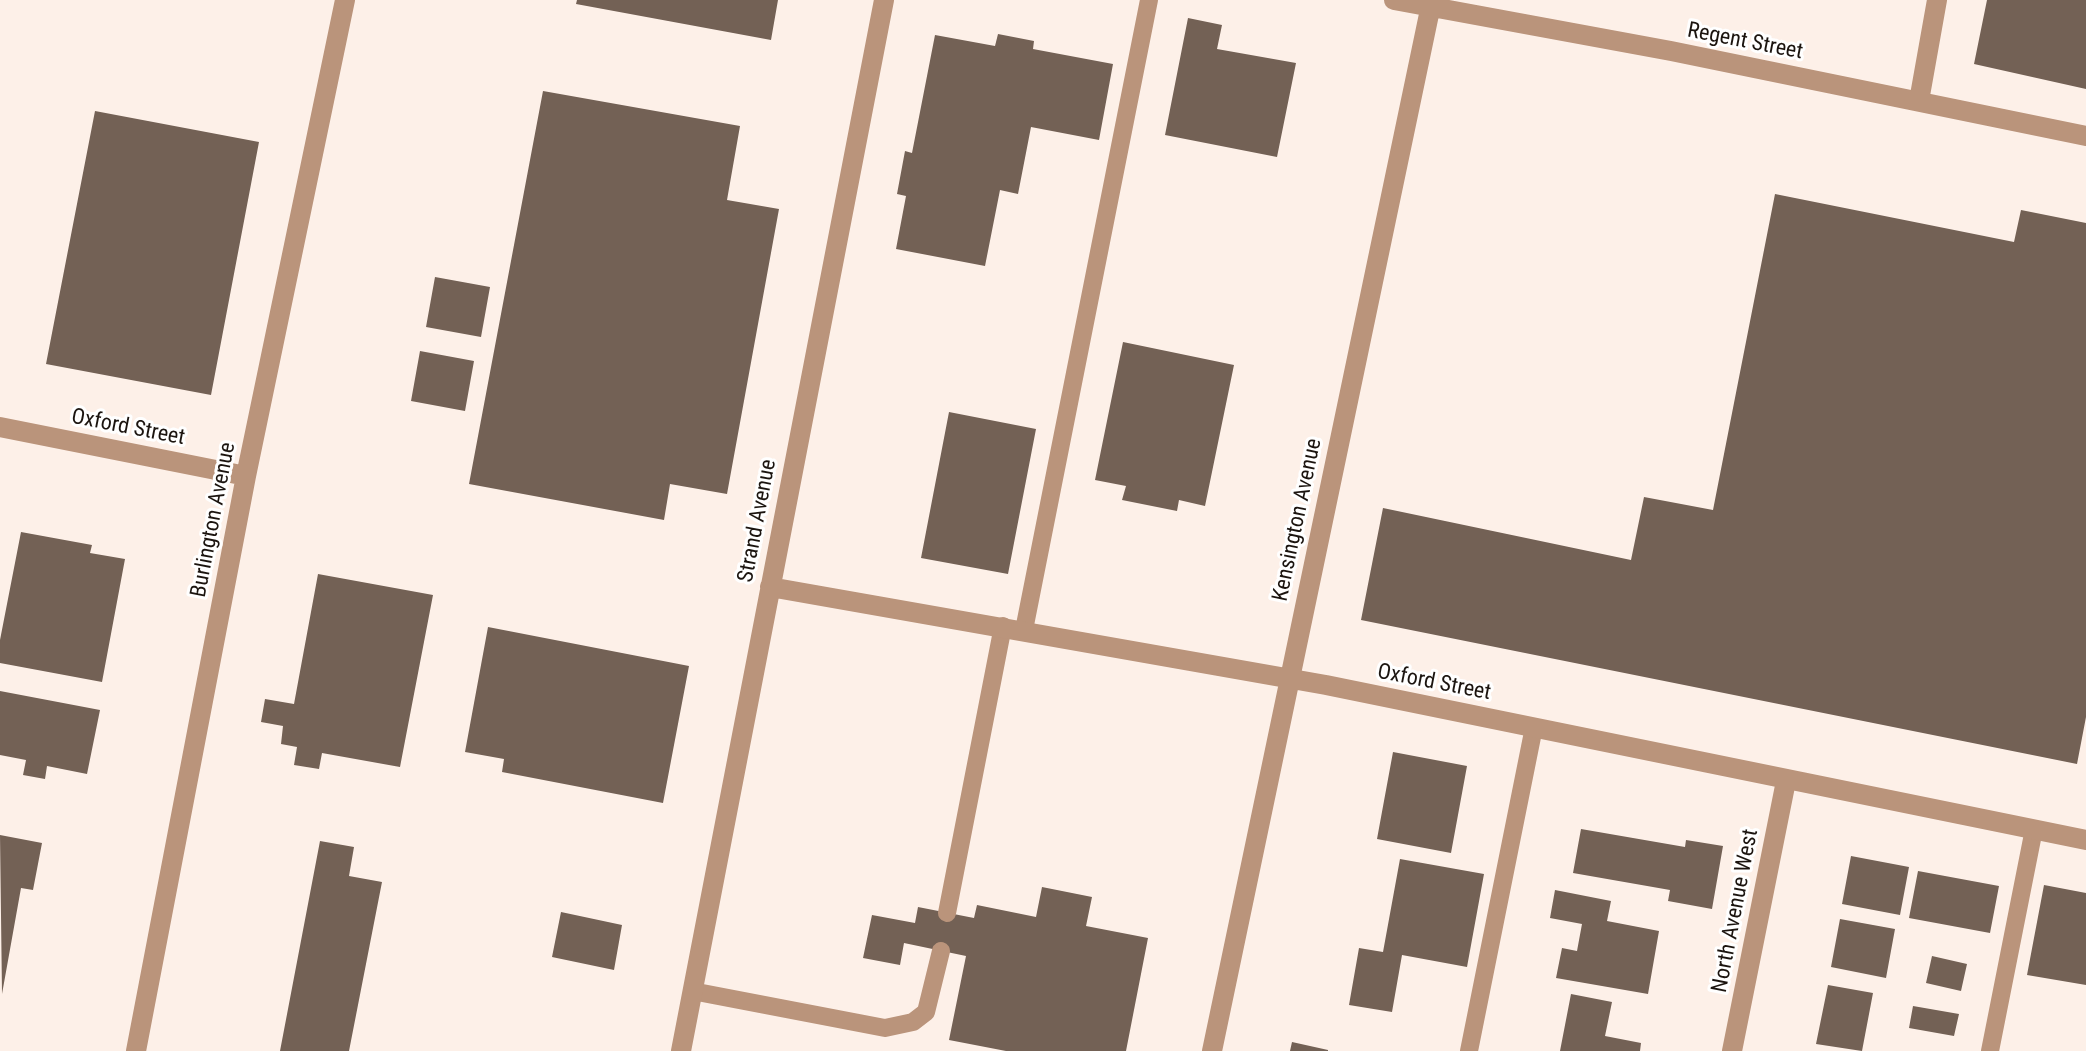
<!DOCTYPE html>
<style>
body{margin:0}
canvas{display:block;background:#fdf0e8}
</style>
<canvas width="2086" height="1051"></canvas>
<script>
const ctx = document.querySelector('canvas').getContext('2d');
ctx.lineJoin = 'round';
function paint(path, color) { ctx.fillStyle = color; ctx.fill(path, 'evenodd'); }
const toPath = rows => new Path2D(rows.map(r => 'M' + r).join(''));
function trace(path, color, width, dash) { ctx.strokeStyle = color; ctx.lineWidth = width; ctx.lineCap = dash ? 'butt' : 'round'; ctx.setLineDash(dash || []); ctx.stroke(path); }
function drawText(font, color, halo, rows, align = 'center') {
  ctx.font = font + ' "Roboto Condensed",sans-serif'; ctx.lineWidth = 6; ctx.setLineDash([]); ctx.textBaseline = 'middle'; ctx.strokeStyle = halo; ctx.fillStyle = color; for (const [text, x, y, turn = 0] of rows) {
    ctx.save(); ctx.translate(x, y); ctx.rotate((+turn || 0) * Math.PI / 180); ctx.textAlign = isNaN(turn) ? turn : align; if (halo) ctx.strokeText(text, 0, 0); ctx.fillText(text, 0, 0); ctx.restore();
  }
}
const building = toPath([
 [577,0,778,0,771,40,576,4],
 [1987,0,2086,0,2086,89,1974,64],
 [1188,18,1222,25,1217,49,1296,63,1277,157,1165,135],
 [998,34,1034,41,1033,49,1113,64,1099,140,1031,127,1018,194,1000,190,985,266,896,249,906,196,897,194,905,151,912,153,935,35,995,46],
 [543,91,740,126,727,200,779,209,727,494,670,484,664,520,469,484],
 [95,111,259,142,211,395,46,364],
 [1775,194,2014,242,2021,210,2086,223,2086,717,2077,764,1361,620,1383,508,1631,560,1644,497,1713,510],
 [435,277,490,287,481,337,426,327],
 [1123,342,1234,365,1205,506,1179,500,1177,511,1122,500,1126,486,1095,480],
 [420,351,474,361,465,411,411,401],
 [949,412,1036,429,1008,574,921,558],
 [21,532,92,545,90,553,125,559,102,682,0,663,0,640],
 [318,574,433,595,400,767,322,753,319,769,294,765,297,747,281,744,283,726,261,722,265,699,294,704],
 [488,627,689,666,663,803,502,772,504,759,465,752],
 [0,691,100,710,87,774,47,766,45,779,23,775,26,760,0,755],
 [1393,752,1467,766,1451,853,1377,839],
 [1581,829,1685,847,1686,840,1723,846,1712,909,1668,901,1670,890,1573,873],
 [0,835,42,843,33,890,21,888,2,994],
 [320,841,354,847,349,876,382,882,349,1051,280,1051],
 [1851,856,1909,867,1900,915,1842,904],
 [1400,859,1484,874,1467,967,1402,955,1392,1012,1349,1005,1359,948,1383,952],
 [1918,871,1999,886,1990,933,1909,918],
 [2044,885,2086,893,2086,985,2027,975],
 [1042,887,1092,897,1086,926,1148,938,1126,1051,1006,1051,949,1040,966,956,904,943,900,965,863,958,872,915,915,923,918,907,974,918,977,905,1036,917],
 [1555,890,1611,901,1607,921,1659,931,1648,994,1556,978,1562,948,1577,951,1582,924,1550,918],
 [561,912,622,925,614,970,552,957],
 [1840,919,1895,929,1886,978,1831,967],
 [1932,956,1967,964,1961,991,1926,983],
 [1828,985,1873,993,1862,1051,1816,1044],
 [1571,994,1612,1002,1605,1036,1641,1043,1640,1051,1560,1051],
 [1913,1006,1959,1014,1954,1036,1909,1028],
 [1292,1042,1328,1050,1328,1051,1290,1051]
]);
const service = toPath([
 [1024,630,1149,0],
 [947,913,1003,626],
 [692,991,885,1028,913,1022,926,1012,941,951],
 [1469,1051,1534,727],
 [1990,1051,2034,829]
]);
const minor = toPath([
 [1394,0,1671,51,2086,136],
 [1919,101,1937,0],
 [0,427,246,476],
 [770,587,1326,685,2086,840],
 [136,1051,246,476,345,0],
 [681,1051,884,0],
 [1212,1051,1432,0],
 [1732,1051,1786,781]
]);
const streetNames = [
 ["Regent Street",1745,42,11],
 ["Oxford Street",128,428,11],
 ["Burlington Avenue",214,520,-79],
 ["Kensington Avenue",1298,520,-78],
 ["Strand Avenue",758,521,-79],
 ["Oxford Street",1434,683,11],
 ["North Avenue West",1736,911,-79]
];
paint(building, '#736155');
trace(service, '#ba947b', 18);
trace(minor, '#ba947b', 20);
drawText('22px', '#1b140f', '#fff', streetNames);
</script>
